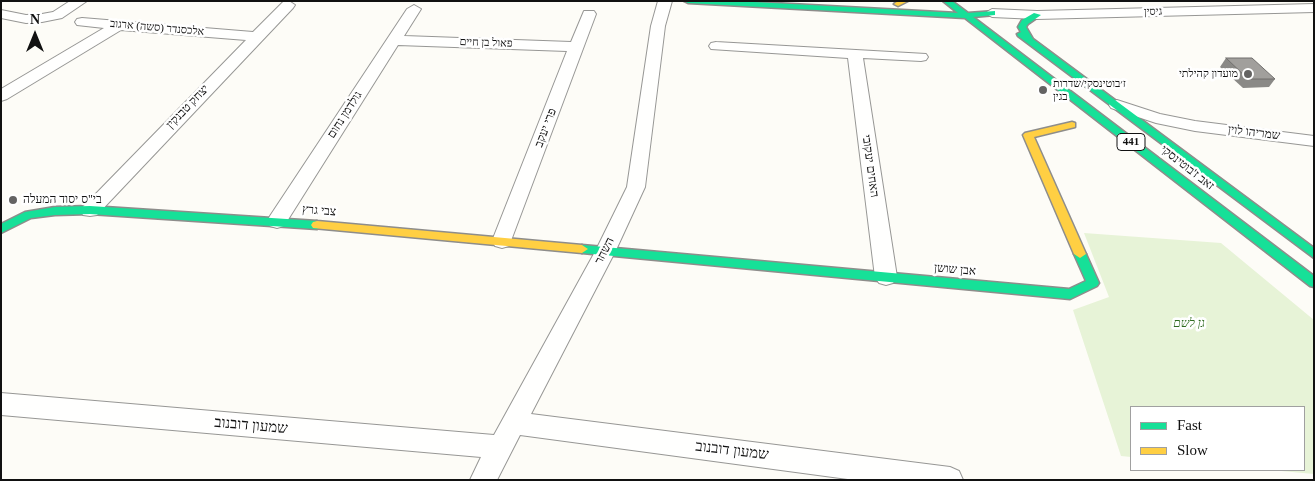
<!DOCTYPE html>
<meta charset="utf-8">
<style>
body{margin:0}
#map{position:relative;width:1315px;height:481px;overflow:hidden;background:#fdfcf7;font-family:"Times New Roman",serif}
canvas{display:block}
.frame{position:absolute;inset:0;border:2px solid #111;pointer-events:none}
.legend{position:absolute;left:1130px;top:406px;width:175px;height:65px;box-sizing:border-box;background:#fff;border:1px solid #a0a0a0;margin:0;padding:6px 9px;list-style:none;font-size:15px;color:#111}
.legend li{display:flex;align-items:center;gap:10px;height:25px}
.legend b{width:25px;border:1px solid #a0a0a0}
.north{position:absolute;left:10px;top:10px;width:50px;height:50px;-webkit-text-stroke:4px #fff;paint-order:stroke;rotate:0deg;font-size:14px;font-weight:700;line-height:20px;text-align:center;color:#111}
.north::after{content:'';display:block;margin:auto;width:18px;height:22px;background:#111;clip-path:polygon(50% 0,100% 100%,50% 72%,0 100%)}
</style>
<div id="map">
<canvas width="1315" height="481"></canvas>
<div class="frame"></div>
<ul class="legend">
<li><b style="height:6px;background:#16e098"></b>Fast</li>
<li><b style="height:6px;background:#ffcf43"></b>Slow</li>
</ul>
<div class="north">N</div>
</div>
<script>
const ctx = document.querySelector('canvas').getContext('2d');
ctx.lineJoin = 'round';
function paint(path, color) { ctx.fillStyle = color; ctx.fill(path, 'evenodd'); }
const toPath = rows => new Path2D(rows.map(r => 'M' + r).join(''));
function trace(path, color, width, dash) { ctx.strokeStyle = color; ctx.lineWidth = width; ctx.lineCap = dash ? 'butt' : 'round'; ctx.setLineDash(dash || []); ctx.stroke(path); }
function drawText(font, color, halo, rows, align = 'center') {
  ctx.font = font + ' "Times New Roman",Heebo,serif'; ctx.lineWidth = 5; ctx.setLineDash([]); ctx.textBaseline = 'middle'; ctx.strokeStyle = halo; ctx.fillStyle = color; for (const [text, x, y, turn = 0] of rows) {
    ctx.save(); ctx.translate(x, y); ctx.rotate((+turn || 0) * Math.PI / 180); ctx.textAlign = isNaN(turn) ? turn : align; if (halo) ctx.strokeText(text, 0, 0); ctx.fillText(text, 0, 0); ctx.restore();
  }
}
const green = toPath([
 [1084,233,1221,243,1314,320,1314,474,1270,470,1304,470,1304,407,1131,407,1131,457,1121,456,1073,310,1109,297]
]);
const street = toPath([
 [70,1,87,1,62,18,42,22,26,23,1,18,1,10,26,15,42,14,53,12,70,1],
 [289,1,295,5,293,8,97,215,90,216,83,215,80,210,246,40,121,30,7,99,1,101,1,89,104,28,77,25,75,22,77,19,82,18,253,32,283,2,289,1],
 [658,1,672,1,665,26,645,187,616,250,531,414,950,467,959,471,963,480,855,480,520,435,497,480,470,480,481,457,1,415,1,393,494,435,596,250,627,187,651,26,658,1],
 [1314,4,1314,12,1037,19,992,17,985,13,992,9,1037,11,1314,4],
 [414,5,421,9,404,36,571,42,584,11,594,11,596,14,509,246,502,248,495,246,492,241,567,51,398,45,284,226,277,228,270,226,267,221,270,216,407,9,414,5],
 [716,42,926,54,928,57,926,60,921,61,863,58,897,277,893,283,886,285,879,283,875,277,848,58,711,49,709,46,711,43,716,42],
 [1117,100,1160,114,1195,121,1314,136,1314,146,1195,131,1156,123,1111,108,1109,105,1111,102,1117,100]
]);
const fast = toPath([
 [684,1,735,1,958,13,943,1,952,1,968,13,995,11,995,15,973,17,1314,276,1314,287,1310,286,965,18,688,3,684,1],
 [1034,13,1041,15,1028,24,1026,27,1033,39,1314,248,1314,258,1018,36,1017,34,1021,32,1018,27,1022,20,1034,13],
 [90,206,317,221,323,225,317,229,90,214,55,215,31,218,1,233,1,224,25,212,55,207,90,206],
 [582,245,1069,289,1086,281,1074,254,1080,250,1086,254,1099,283,1097,286,1070,299,582,253,576,249,582,245]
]);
const slow = toPath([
 [898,1,908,1,898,6,894,4,898,1],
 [1072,122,1075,123,1075,127,1034,137,1086,254,1080,258,1074,254,1023,135,1025,133,1072,122],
 [317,221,582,245,588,249,582,253,313,228,311,225,313,222,317,221]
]);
const wall = toPath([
 [1226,58,1275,79,1269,87,1243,88,1220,67]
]);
const building = toPath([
 [1226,58,1252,58,1275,79,1248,79,1226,58]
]);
const markers = [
 [1248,74,5,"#646362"],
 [1043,90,5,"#646362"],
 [13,200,5,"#646362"]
];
const farStreetnames = [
 ["גיסין",1153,12,-2],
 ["אלכסנדר (סשה) ארגוב",157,28,5],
 ["פאול בן חיים",486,43,2]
];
const farPoinames = [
 ["מועדון קהילתי",1238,74],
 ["ז׳בוטינסקי/שדרות",1053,84,"left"],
 ["בגין",1053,97,"left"]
];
const shields = [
 [1131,142,28]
];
const shieldNames = [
 ["441",1131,142]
];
const streetNames = [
 ["יצחק טבנקין",188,107,-46],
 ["גולדמן נחום",345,115,-57],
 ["פרי יעקב",546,128,-69],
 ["שמריהו לוין",1254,133,7],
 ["האחים יעקובי",870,166,82],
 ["זאב ז'בוטינסקי",1187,168,38],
 ["צבי גרץ",319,211,5],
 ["השחר",605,251,-63],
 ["אבן שושן",955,270,5]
];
const poiNames = [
 ["בי\"ס יסוד המעלה",23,200]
];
const parkNames = [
 ["גן לשם",1189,324]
];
const nearStreetnames = [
 ["שמעון דובנוב",251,426,5],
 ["שמעון דובנוב",732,451,7]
];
paint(green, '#e7f3d7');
trace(street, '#979795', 2);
trace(fast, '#8e8d8b', 3);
trace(slow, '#8e8d8b', 3);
paint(street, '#fffffe');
paint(fast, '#16e098');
paint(slow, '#ffcf43');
paint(wall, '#8a8986');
paint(building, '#a19f9c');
trace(building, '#716f6d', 1);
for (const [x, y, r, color] of markers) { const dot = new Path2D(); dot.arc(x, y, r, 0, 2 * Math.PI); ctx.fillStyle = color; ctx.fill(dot); trace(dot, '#fff', 2); }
drawText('11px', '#111', '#fff', farStreetnames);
drawText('11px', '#111', '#fff', farPoinames, 'right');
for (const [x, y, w] of shields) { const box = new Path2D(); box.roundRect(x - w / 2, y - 8.5, w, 17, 4); ctx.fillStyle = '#fff'; ctx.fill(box); trace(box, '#111', 1); }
drawText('bold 11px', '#111', null, shieldNames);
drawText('12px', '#111', '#fff', streetNames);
drawText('12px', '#111', '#fff', poiNames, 'left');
drawText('italic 12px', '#2f6b1f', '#fff', parkNames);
drawText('15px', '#111', '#fff', nearStreetnames);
</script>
